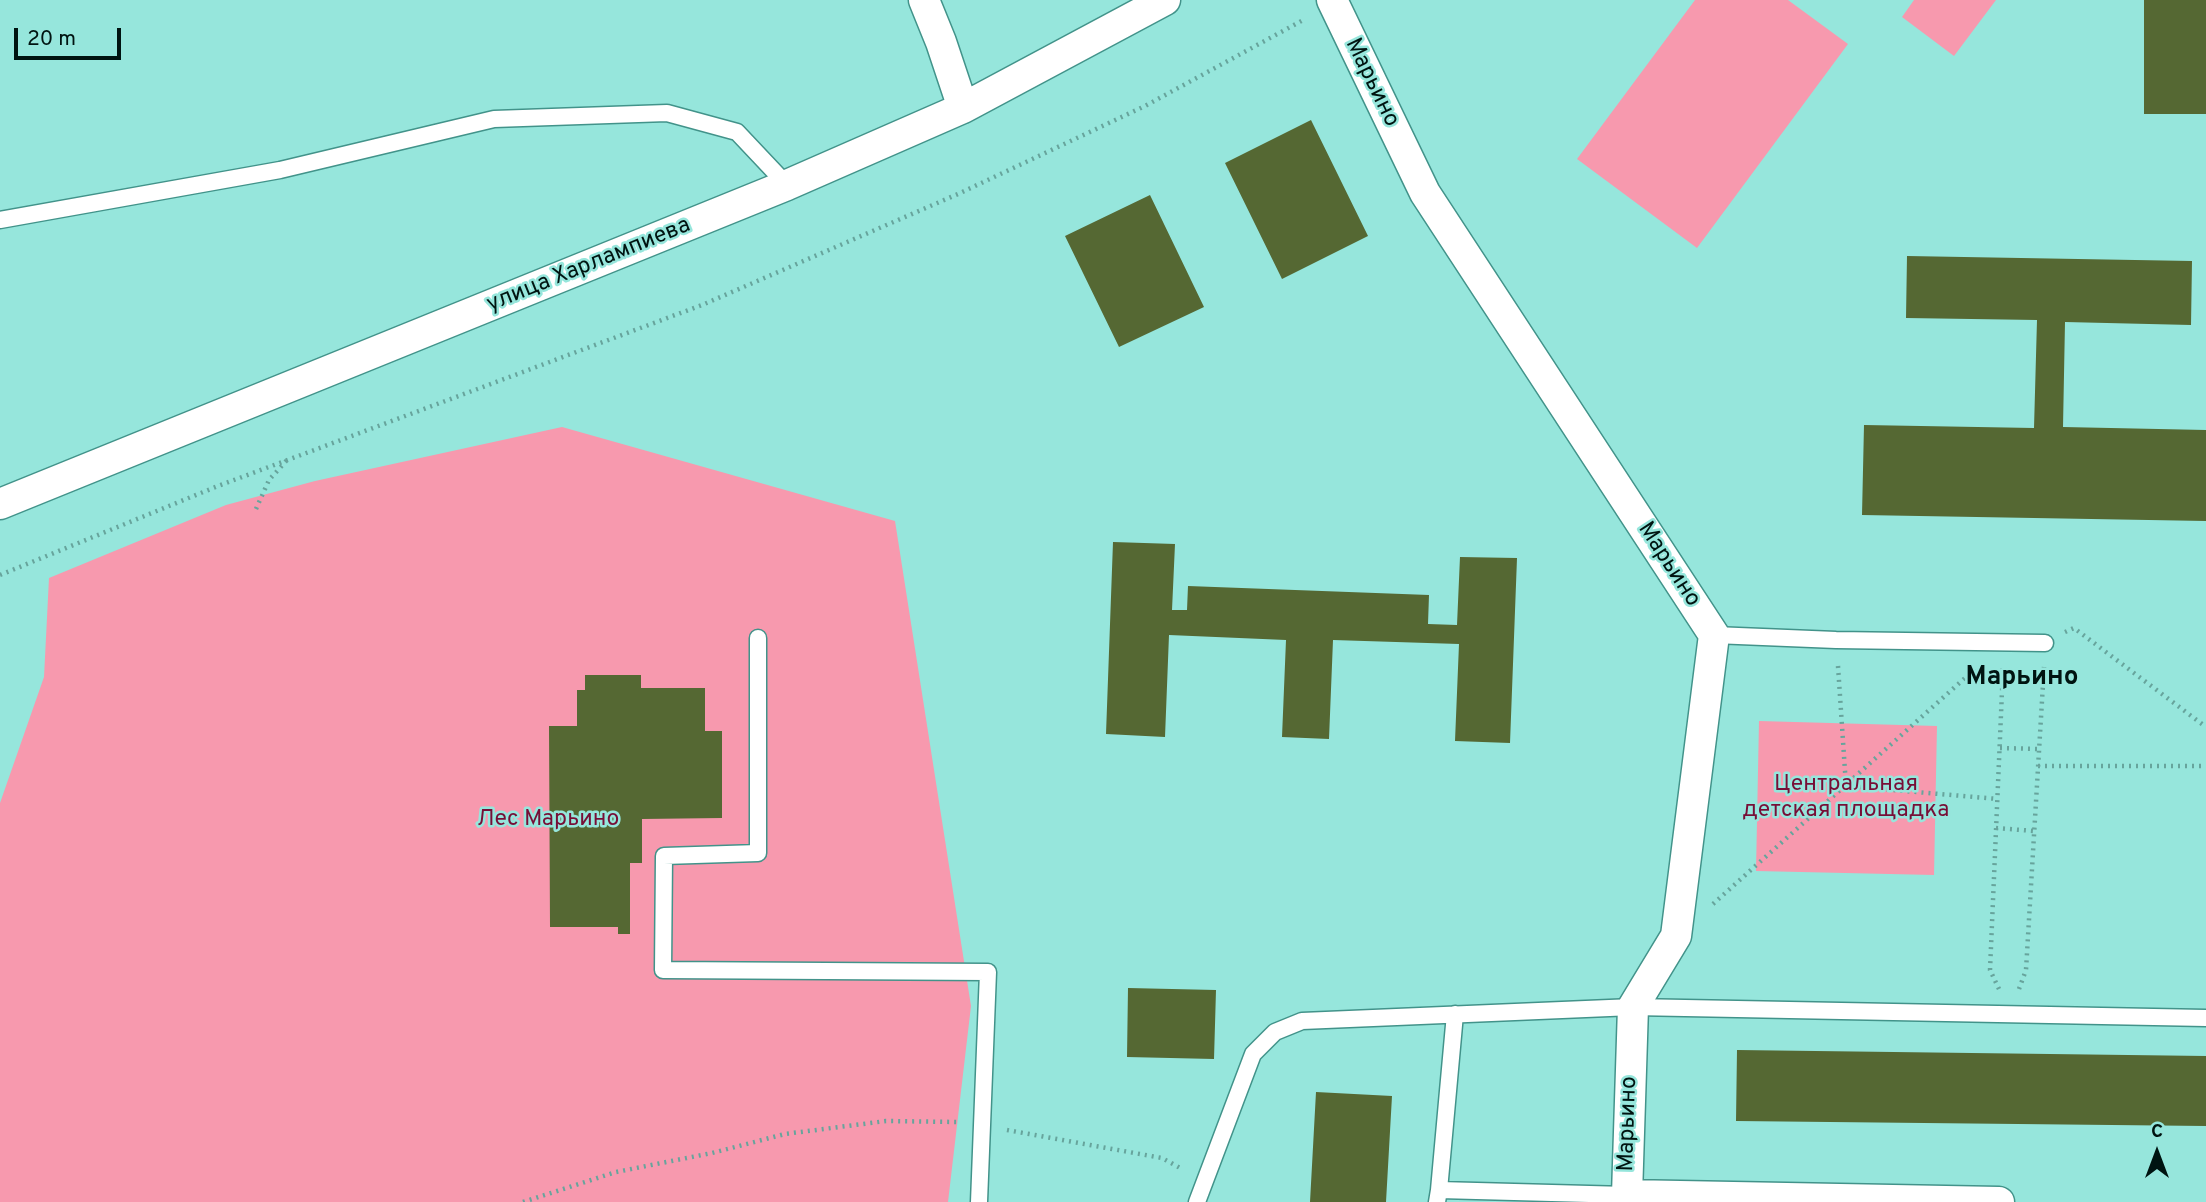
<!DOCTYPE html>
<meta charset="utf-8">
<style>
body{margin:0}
#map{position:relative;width:2206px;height:1202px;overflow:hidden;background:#96e6dc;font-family:Overpass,sans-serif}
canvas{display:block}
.north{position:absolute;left:2122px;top:1118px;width:70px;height:70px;-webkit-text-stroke:5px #96e6dc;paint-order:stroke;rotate:0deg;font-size:19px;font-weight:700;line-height:28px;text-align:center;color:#001411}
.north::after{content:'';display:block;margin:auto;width:24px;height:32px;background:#001411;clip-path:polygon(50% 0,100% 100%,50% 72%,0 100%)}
.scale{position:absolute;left:14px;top:28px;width:107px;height:32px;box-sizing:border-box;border:4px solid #001411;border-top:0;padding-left:9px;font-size:21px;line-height:24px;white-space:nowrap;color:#001411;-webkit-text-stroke:5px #96e6dc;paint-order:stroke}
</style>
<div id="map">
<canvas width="2206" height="1202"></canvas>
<div class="north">С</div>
<div class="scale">20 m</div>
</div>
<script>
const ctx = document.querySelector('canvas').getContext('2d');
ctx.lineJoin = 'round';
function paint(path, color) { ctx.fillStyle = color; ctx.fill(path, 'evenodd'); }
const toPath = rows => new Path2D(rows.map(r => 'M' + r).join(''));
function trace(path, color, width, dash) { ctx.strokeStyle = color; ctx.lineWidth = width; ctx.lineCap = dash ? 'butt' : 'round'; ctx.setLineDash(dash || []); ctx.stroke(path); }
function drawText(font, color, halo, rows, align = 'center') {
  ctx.font = font + ' Overpass,sans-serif'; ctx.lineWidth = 5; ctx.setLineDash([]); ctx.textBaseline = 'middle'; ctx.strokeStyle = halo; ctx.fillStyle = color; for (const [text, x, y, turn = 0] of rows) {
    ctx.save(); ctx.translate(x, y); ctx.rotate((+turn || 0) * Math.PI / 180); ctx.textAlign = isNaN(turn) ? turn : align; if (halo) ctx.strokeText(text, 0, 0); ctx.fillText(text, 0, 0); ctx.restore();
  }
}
const green = toPath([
 [1695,0,1788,0,1848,44,1697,248,1577,159],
 [1914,0,1996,0,1954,56,1902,17],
 [562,427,895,521,971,1006,948,1202,0,1202,0,803,44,677,49,578,226,505,315,481],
 [1759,721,1937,726,1934,875,1756,871]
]);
const building = toPath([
 [2144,0,2206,0,2206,114,2144,114],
 [1311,120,1368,236,1282,279,1225,163],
 [1150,195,1204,307,1119,347,1065,236],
 [1907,256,2192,261,2191,325,2065,322,2063,427,2206,430,2206,521,1862,515,1864,425,2034,428,2037,320,1906,318],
 [1113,542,1175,544,1172,610,1187,610,1188,586,1429,595,1428,624,1457,625,1460,557,1517,558,1510,743,1455,741,1459,644,1333,640,1329,739,1282,737,1286,640,1169,635,1165,737,1106,734],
 [585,675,641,675,641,688,705,688,705,731,722,731,722,818,642,819,642,863,630,863,630,934,618,934,618,927,550,927,549,726,577,726,577,690,585,690],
 [1128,988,1216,990,1214,1059,1127,1057],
 [1737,1050,2206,1056,2206,1126,1736,1121],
 [1316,1092,1392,1096,1386,1202,1310,1202]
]);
const path = toPath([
 [256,509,269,480,287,460],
 [0,575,218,486,702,305,958,194,1145,106,1305,19],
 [2065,632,2074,628,2206,727],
 [1838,666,1846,786,1998,799],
 [2000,748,2039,749],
 [2038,766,2206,766],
 [1996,828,2034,831],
 [1713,904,1975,669],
 [1999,989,1990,970,2003,668],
 [2019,989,2026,970,2044,667],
 [1007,1130,1162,1158,1182,1169],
 [523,1202,616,1172,712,1153,785,1134,886,1121,957,1122]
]);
const service = toPath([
 [0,220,280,170,494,119,667,113,737,132,787,185],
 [1714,635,1836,640,2045,643],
 [758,638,758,853,664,856,663,970,988,972,979,1202],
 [1439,1190,1455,1014],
 [1197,1202,1253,1054,1275,1032,1302,1021,1633,1007,2206,1018],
 [1437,1202,1439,1190,1627,1195]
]);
const minor = toPath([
 [924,0,941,42,963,108],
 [1332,0,1425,193,1714,635,1676,936,1633,1007,1627,1195,1999,1202],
 [0,504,787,185,963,108,1165,0]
]);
const streetNames = [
 ["Марьино",1371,83,64],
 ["улица Харлампиева",589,266,-22],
 ["Марьино",1668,565,57],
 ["Марьино",1629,1124,-88]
];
const parkNames = [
 ["Центральная",1846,785],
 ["детская площадка",1846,811],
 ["Лес Марьино",548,820]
];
const quarterNames = [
 ["Марьино",2022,679]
];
paint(green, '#f799ae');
paint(building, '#556833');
trace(service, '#42938a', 19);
trace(minor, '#42938a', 33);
trace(path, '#67a49c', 4.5, [2, 5]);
trace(service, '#fff', 16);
trace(minor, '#fff', 30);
drawText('23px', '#001411', '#96e6dc', streetNames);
drawText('23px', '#770e36', '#96e6dc', parkNames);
drawText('bold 26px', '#001411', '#96e6dc', quarterNames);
</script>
